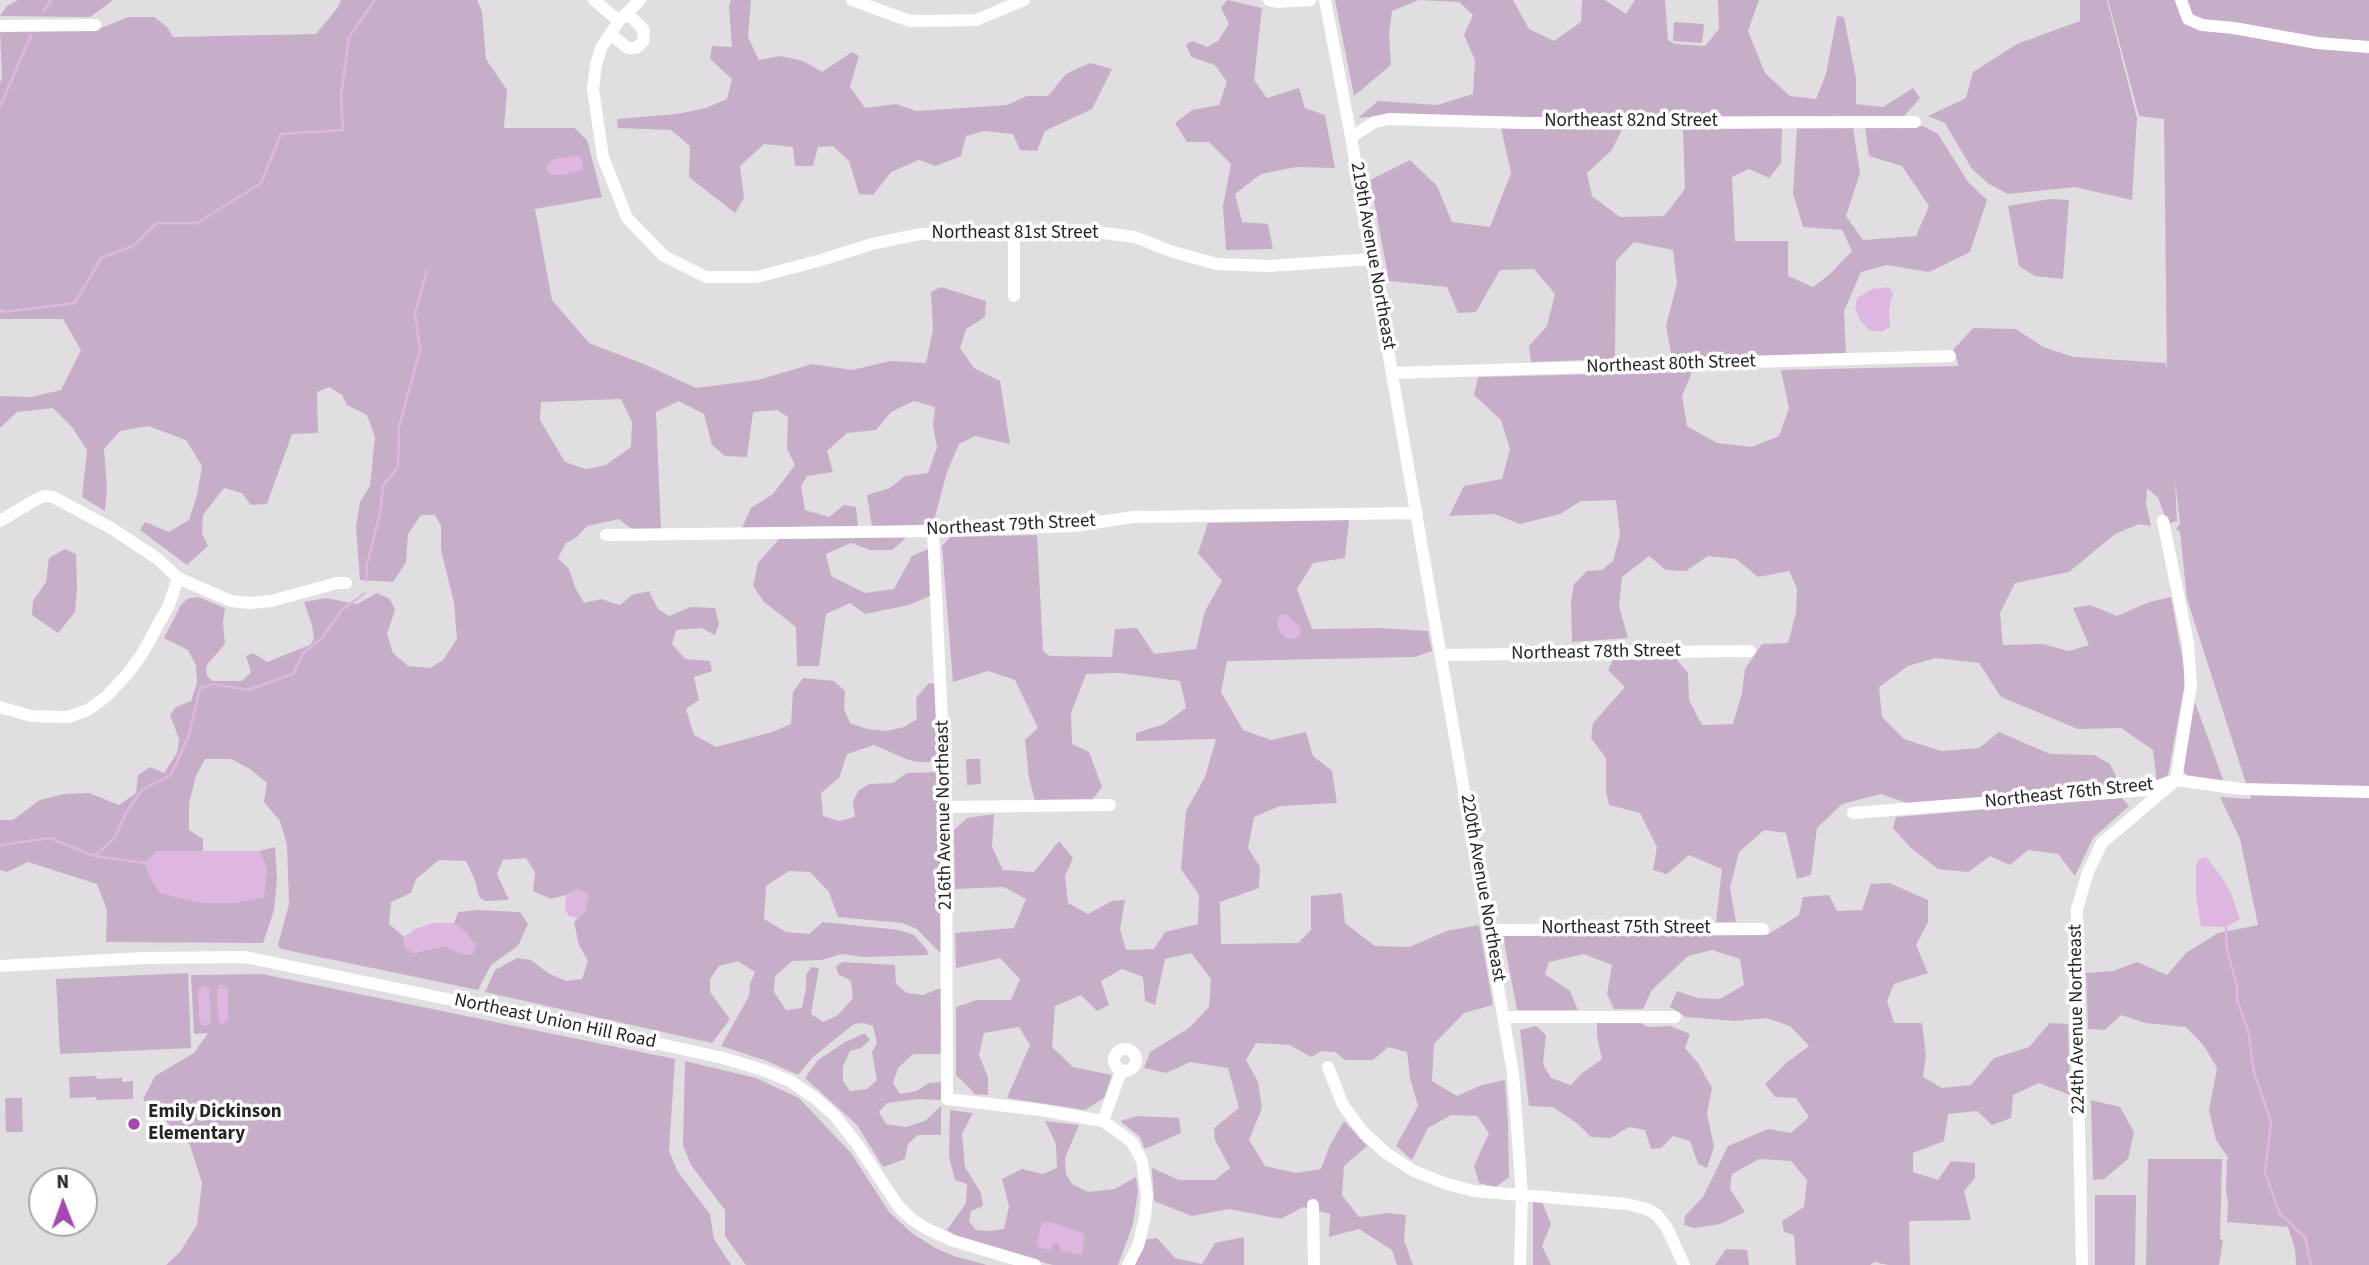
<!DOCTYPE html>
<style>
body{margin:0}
#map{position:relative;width:2369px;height:1265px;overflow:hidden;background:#e1dee1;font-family:"Source Sans 3",sans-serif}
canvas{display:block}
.north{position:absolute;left:28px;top:1167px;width:70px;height:70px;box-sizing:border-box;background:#fff;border:2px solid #a8a8a8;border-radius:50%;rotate:359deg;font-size:19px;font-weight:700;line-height:28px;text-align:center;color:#262526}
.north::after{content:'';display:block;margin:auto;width:24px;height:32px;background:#a648b1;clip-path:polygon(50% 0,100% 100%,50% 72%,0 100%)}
</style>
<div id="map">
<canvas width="2369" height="1265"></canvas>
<div class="north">N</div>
</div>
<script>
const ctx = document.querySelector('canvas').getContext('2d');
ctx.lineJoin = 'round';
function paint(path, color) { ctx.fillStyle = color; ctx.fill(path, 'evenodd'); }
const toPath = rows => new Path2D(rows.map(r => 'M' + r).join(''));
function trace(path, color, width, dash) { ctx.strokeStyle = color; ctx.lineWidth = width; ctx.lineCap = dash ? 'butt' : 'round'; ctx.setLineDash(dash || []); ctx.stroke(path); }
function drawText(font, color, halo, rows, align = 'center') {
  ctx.font = font + ' "Source Sans 3",sans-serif'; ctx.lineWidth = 7; ctx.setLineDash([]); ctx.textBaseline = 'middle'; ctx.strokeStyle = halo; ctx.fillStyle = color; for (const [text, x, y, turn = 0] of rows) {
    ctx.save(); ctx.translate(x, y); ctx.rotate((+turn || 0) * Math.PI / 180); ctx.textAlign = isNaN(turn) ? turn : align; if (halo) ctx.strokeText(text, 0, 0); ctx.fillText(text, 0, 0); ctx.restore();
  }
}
const green = toPath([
 [18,0,111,0,112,1,90,17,0,16,7,6],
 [341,0,477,0,482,11,486,59,507,90,504,128,575,128,587,140,602,197,535,209,552,300,589,343,646,365,696,388,758,380,812,364,852,370,890,361,926,363,933,330,931,292,941,287,986,301,985,317,966,329,960,348,974,368,1000,381,1010,444,975,436,959,444,947,472,933,524,872,527,867,495,890,488,905,476,928,473,937,447,933,425,935,407,914,401,891,412,876,430,847,433,827,451,833,472,807,476,801,486,805,510,829,517,844,505,856,507,858,526,742,528,751,508,773,494,795,465,787,449,788,417,777,410,753,412,747,457,725,456,712,445,704,414,679,401,656,412,661,529,633,530,619,519,587,526,577,537,566,543,558,558,569,569,575,587,584,603,601,599,620,605,632,595,649,591,658,609,669,616,691,607,715,608,719,624,715,635,701,628,676,630,672,644,685,659,710,661,712,671,694,677,699,700,686,709,694,735,716,747,772,732,791,724,793,692,803,678,834,681,845,691,844,709,850,723,867,729,887,731,904,727,917,719,916,698,929,683,936,684,939,762,917,762,906,759,874,745,847,754,839,778,821,793,823,816,839,821,855,817,853,802,858,791,869,784,893,783,907,773,940,772,943,952,939,952,917,929,902,923,838,917,829,892,810,872,789,871,766,886,764,919,786,932,809,934,823,922,899,930,914,935,927,950,928,955,864,957,842,954,821,960,792,961,775,976,774,992,786,1010,802,1008,806,988,806,975,811,967,819,968,811,1014,823,1022,838,1015,853,998,851,981,838,974,836,966,843,962,895,965,896,984,907,993,923,995,943,987,941,1054,913,1054,898,1068,893,1083,900,1094,917,1091,929,1083,941,1082,941,1100,918,1099,887,1103,879,1112,886,1124,906,1127,925,1121,941,1106,941,1135,918,1135,908,1144,905,1159,883,1167,857,1125,805,1078,818,1060,845,1042,865,1033,870,1040,861,1048,850,1051,843,1066,843,1081,850,1091,867,1089,877,1080,872,1052,877,1043,873,1026,864,1023,854,1024,813,1057,798,1075,767,1061,721,1046,749,996,750,984,755,972,738,961,719,966,710,979,710,992,730,1019,712,1043,485,992,495,970,517,958,531,960,548,973,566,981,582,979,588,961,579,945,574,922,585,911,578,889,566,895,551,899,533,891,535,872,526,858,503,860,497,874,509,900,485,901,479,897,475,880,466,861,439,860,416,879,411,893,391,902,389,924,404,937,405,947,414,953,445,946,461,954,468,935,454,923,458,912,477,910,520,912,528,924,518,946,491,965,478,990,281,949,278,945,289,904,287,845,280,821,264,802,267,783,250,769,231,759,205,759,196,776,189,803,189,830,203,839,203,851,156,851,194,902,236,903,267,869,259,851,275,847,277,879,274,910,263,943,106,942,107,910,97,884,28,862,7,872,0,870,0,820,13,820,40,800,64,794,89,793,119,805,136,793,138,775,150,767,164,773,177,753,179,739,170,715,176,707,191,701,197,683,196,665,188,650,164,638,181,605,187,599,198,597,225,608,223,623,225,644,206,666,207,676,212,681,242,681,251,672,246,656,253,653,267,662,310,645,314,639,312,625,304,602,326,598,357,604,377,593,390,599,395,610,387,634,393,653,408,666,430,668,443,660,457,639,454,603,441,550,441,526,435,515,421,515,408,534,406,562,393,582,360,580,356,527,360,502,370,486,375,437,367,415,347,405,342,395,329,387,317,392,318,433,292,434,267,504,251,505,242,493,224,488,203,515,202,533,208,546,187,565,140,530,145,522,169,532,189,520,197,495,202,466,186,440,148,426,120,431,104,449,107,488,105,511,82,497,87,450,72,427,53,408,17,412,0,428,0,396,31,397,61,390,81,350,63,319,0,319,0,83,2,78,0,31,94,31,128,17,154,17,167,27,173,37,316,34,338,7],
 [621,399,632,422,631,447,606,465,586,469,565,462,540,420,541,402],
 [731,0,751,0,748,37,759,60,780,56,803,61,822,72,852,52,859,56,850,87,865,108,896,104,916,111,1007,105,1027,96,1048,96,1066,74,1090,63,1112,69,1092,109,1045,131,1037,151,1020,150,1013,134,984,131,966,136,961,156,936,166,919,160,891,172,873,195,859,194,849,161,833,146,818,147,813,166,795,166,793,147,764,144,740,166,744,198,735,213,689,177,690,146,671,130,618,128,617,119,677,114,706,108,727,99,732,79,710,59,712,46,732,47,729,6],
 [1227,0,1262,8,1254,80,1267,98,1299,88,1305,108,1325,115,1335,168,1296,167,1261,174,1235,194,1242,222,1268,224,1273,249,1226,250,1223,206,1231,164,1209,142,1187,142,1175,123,1192,110,1219,105,1227,82,1215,65,1191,57,1186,44,1193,41,1207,47,1218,41,1229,24,1221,8],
 [1335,0,1513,0,1529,29,1554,41,1581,22,1582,0,1605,0,1626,14,1635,0,1665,0,1668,40,1675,44,1705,46,1719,29,1718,0,1759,0,1748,31,1765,73,1790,96,1816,99,1826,74,1837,16,1844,17,1856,78,1856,104,1883,107,1913,88,1920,98,1904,116,1532,117,1396,114,1358,118,1378,101,1437,105,1473,94,1475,60,1464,35,1473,15,1459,2,1419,0,1392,11,1389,34,1391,65,1354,96],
 [2080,0,2107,0,2137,118,2132,200,2075,187,2008,194,1989,184,1972,169,1945,123,1928,116,1966,98,1973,72,2017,44,2080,21],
 [2108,0,2369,0,2369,1265,2296,1265,2295,1249,2288,1227,2227,1222,2228,1202,2226,1191,2227,1159,2229,1159,2216,1140,2209,1110,2217,1068,2204,1046,2186,1027,2146,1023,2121,1015,2105,1030,2088,1029,2086,973,2113,971,2137,962,2167,975,2186,953,2218,933,2258,925,2240,839,2220,797,2251,799,2187,599,2180,532,2176,529,2180,524,2175,480,2177,521,2168,524,2158,498,2147,488,2146,503,2151,526,2139,524,2115,534,2069,572,2015,583,2000,613,2003,645,2043,644,2069,651,2089,645,2073,608,2090,605,2117,616,2149,602,2171,597,2184,667,2184,688,2168,775,2157,784,2153,750,2121,728,2078,729,2001,697,1979,663,1936,658,1908,666,1879,687,1882,717,1904,739,1941,751,1979,748,1999,732,2050,754,2094,755,2110,764,2122,788,1910,804,1881,794,1842,804,1817,828,1811,875,1797,879,1786,833,1764,830,1739,852,1730,888,1736,922,1716,922,1722,869,1689,855,1667,874,1653,870,1657,847,1640,813,1609,805,1606,791,1606,758,1591,738,1593,723,1625,687,1608,670,1613,660,1676,659,1688,673,1689,700,1702,725,1733,724,1742,693,1745,669,1762,644,1788,643,1796,613,1797,588,1789,571,1758,577,1736,559,1708,556,1686,571,1666,570,1649,556,1622,577,1619,606,1628,638,1572,642,1571,602,1574,584,1587,571,1602,570,1613,561,1620,535,1616,500,1581,501,1560,514,1520,524,1494,514,1449,516,1464,486,1502,479,1510,449,1501,420,1474,395,1478,377,1692,372,1682,396,1687,426,1717,443,1752,447,1779,436,1789,408,1781,370,1959,366,1953,350,1973,328,2016,329,2043,347,2074,357,2166,363,2167,373,2164,119,2139,116],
 [1674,22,1704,24,1702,43,1673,41],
 [1923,126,1938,134,1968,182,1987,200,1970,252,1929,272,1887,265,1861,272,1844,311,1846,353,1672,358,1666,326,1677,283,1673,250,1634,242,1616,261,1615,359,1531,362,1529,346,1547,326,1555,294,1534,269,1500,270,1476,312,1458,313,1447,287,1389,281,1370,180,1410,160,1437,186,1452,222,1490,227,1511,173,1501,128,1622,130,1611,151,1587,173,1592,196,1620,217,1664,216,1685,189,1683,130,1782,128,1781,163,1769,178,1749,169,1732,177,1735,241,1788,241,1788,276,1813,287,1830,274,1852,251,1842,230,1803,227,1793,193,1797,128,1853,127,1860,173,1846,216,1863,240,1916,236,1929,206,1902,166,1869,156,1865,127],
 [2049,199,2069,200,2063,279,2035,276,2019,266,2008,206],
 [1349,520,1345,558,1313,563,1297,589,1312,629,1381,628,1428,631,1432,651,1415,657,1227,661,1221,692,1243,730,1271,740,1306,732,1313,756,1332,771,1337,803,1280,806,1254,817,1248,848,1260,867,1259,888,1220,902,1221,944,1298,943,1311,930,1311,896,1342,893,1345,923,1375,946,1409,947,1447,931,1479,925,1493,1005,1464,1013,1434,1044,1432,1081,1457,1096,1482,1085,1505,1080,1508,1123,1509,1177,1496,1187,1479,1183,1474,1166,1489,1133,1477,1116,1451,1115,1428,1128,1412,1160,1396,1146,1418,1106,1410,1078,1407,1052,1388,1047,1373,1060,1345,1060,1335,1052,1322,1051,1311,1057,1290,1045,1256,1043,1246,1060,1258,1082,1262,1108,1249,1140,1265,1166,1296,1173,1321,1169,1330,1145,1344,1121,1367,1146,1344,1166,1342,1195,1359,1217,1388,1213,1406,1215,1404,1240,1413,1265,1397,1265,1392,1250,1359,1229,1329,1237,1330,1214,1303,1207,1281,1219,1229,1209,1192,1216,1154,1201,1152,1168,1179,1180,1215,1180,1230,1168,1215,1140,1214,1128,1239,1108,1228,1068,1190,1062,1166,1073,1144,1068,1150,1052,1189,1028,1209,1007,1211,979,1191,953,1165,959,1155,1005,1145,1001,1143,977,1122,969,1101,981,1109,1005,1097,1011,1081,995,1055,1006,1052,1047,1073,1067,1112,1075,1104,1098,1085,1110,1007,1098,1030,1045,1019,1027,984,1033,979,1055,988,1077,988,1095,975,1094,956,1075,956,1007,977,1000,1011,1000,1020,979,1000,958,956,968,955,933,1014,928,1026,899,1004,887,955,889,954,830,967,818,994,814,992,847,1003,870,1034,872,1059,841,1073,858,1065,876,1068,903,1088,914,1112,901,1125,900,1120,929,1126,950,1154,949,1165,932,1198,924,1199,895,1181,869,1186,811,1205,777,1216,739,1136,741,1136,733,1164,724,1186,708,1180,681,1120,673,1086,674,1071,713,1072,744,1089,752,1102,787,1092,800,1035,801,1029,778,1025,740,1038,728,1015,680,988,671,953,682,942,546,950,537,1037,535,1043,651,1050,656,1112,657,1115,629,1137,628,1154,654,1196,649,1205,611,1222,581,1198,553,1208,523],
 [907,537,892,550,870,550,851,543,826,554,831,576,865,593,894,589,912,556,930,548,932,595,909,605,865,614,850,603,826,614,819,666,797,666,796,627,764,602,753,586,758,563,779,539],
 [65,549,76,554,77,588,75,612,58,633,32,615,33,601,46,582,49,558],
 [2193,697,2224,782,2187,776,2182,769],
 [966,759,980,759,981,784,967,785],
 [2122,798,2129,806,2093,838,2075,876,2058,854,2028,850,2010,865,1990,856,1968,872,1938,869,1911,848,1893,828,1896,817],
 [1889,883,1928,900,1928,922,1916,945,1928,973,1894,984,1887,1001,1894,1023,1922,1023,1926,1056,1923,1077,1942,1088,1971,1085,1994,1058,2029,1047,2050,1023,2068,1024,2070,1095,2039,1083,2013,1095,2011,1118,1992,1125,1977,1111,1948,1114,1944,1141,1913,1153,1913,1172,1938,1180,1951,1161,1975,1163,1975,1178,1964,1191,1971,1220,1909,1221,1910,1265,1888,1265,1875,1262,1870,1265,1796,1265,1794,1235,1784,1232,1782,1221,1804,1207,1807,1180,1791,1161,1759,1159,1732,1174,1730,1189,1745,1212,1720,1224,1694,1228,1684,1225,1685,1216,1703,1197,1728,1146,1768,1129,1791,1133,1809,1117,1796,1098,1775,1097,1765,1084,1786,1063,1809,1046,1790,1026,1767,1018,1734,1021,1686,1017,1670,1007,1677,991,1697,998,1720,999,1744,985,1740,959,1712,950,1688,956,1652,990,1643,1009,1614,1009,1607,994,1612,965,1584,954,1549,962,1545,974,1570,991,1578,1010,1517,1010,1503,936,1767,935,1799,915,1803,897,1829,895,1837,911,1862,910,1871,884],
 [188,973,191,1048,60,1054,56,979],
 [262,974,675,1059,669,1151,678,1172,710,1214,714,1239,731,1265,166,1265,180,1252,197,1225,202,1183,190,1145,143,1099,155,1076,194,1053,208,1033,194,1034,191,975],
 [1597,1021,1637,1021,1648,1027,1670,1026,1690,1034,1685,1048,1698,1063,1712,1088,1707,1113,1714,1147,1707,1168,1698,1164,1690,1141,1673,1136,1661,1148,1651,1149,1645,1130,1629,1127,1611,1138,1591,1137,1578,1124,1553,1107,1529,1106,1520,1030,1536,1026,1546,1035,1543,1064,1551,1078,1571,1085,1582,1073,1602,1059,1597,1037],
 [685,1061,756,1078,799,1098,851,1153,889,1212,912,1233,937,1249,954,1256,987,1265,746,1265,725,1236,725,1210,691,1165,683,1145],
 [96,1076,97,1079,122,1078,122,1082,133,1081,133,1099,97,1100,96,1097,70,1098,69,1077],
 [5,1098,22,1098,23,1132,6,1132],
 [2091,1100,2120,1107,2134,1132,2128,1159,2104,1179,2093,1180],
 [950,1110,973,1113,962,1134,965,1167,981,1193,983,1206,971,1211,969,1221,976,1230,990,1231,1004,1229,1009,1206,1002,1179,1022,1169,1043,1174,1057,1168,1056,1144,1045,1121,1079,1125,1065,1158,1066,1174,1072,1184,1088,1192,1115,1189,1136,1177,1138,1192,1133,1224,1118,1265,1053,1265,999,1251,957,1237,947,1230,966,1203,967,1184,955,1180,949,1157],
 [1138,1116,1179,1118,1181,1133,1145,1149,1140,1137,1120,1121],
 [2148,1159,2222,1159,2220,1239,2223,1240,2219,1265,2146,1265],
 [2095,1195,2136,1195,2135,1265,2095,1265],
 [1533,1201,1542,1202,1551,1224,1542,1246,1551,1265,1533,1265],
 [1244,1237,1244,1265,1135,1265,1144,1240,1157,1238,1175,1258,1202,1264,1215,1243],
 [1726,1249,1747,1250,1749,1265,1715,1265]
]);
const water = toPath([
 [577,156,583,160,582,170,562,175,548,174,546,165,555,159],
 [1889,287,1893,294,1889,308,1890,327,1881,332,1869,330,1860,320,1855,309,1857,298,1872,289],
 [1286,614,1299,626,1301,633,1297,638,1288,639,1280,633,1277,623,1279,615],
 [156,851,259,851,267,869,264,897,236,903,194,902,160,893,149,876,145,863],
 [2206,857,2221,876,2231,893,2240,919,2226,927,2201,926,2196,897,2196,867,2199,859],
 [578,889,589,895,585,911,578,918,569,916,565,910,566,895],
 [433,923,454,923,468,935,476,946,473,955,461,954,445,946,414,953,405,947,404,937,415,929],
 [222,984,228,990,228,1020,222,1025,219,1022,218,1016,217,991,218,986],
 [204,985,209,988,211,1018,210,1024,203,1026,199,1019,198,990],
 [1042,1222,1051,1222,1084,1234,1083,1252,1080,1255,1062,1251,1057,1243,1053,1244,1051,1250,1038,1247,1036,1245]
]);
const stream = toPath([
 [44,11,51,0],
 [0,107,31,35],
 [0,310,4,312,75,303,101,258,133,246,157,223,197,223,261,183,281,134,343,130,341,95,349,37,375,0],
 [366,581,367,564,380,514,383,486,398,467,399,427,420,350,415,313,427,271],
 [0,845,50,838,94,856,145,863],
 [94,856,114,839,126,813,142,790,171,775,189,735,200,688,213,684,248,690,293,674,303,653,321,639,342,610,365,593],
 [2226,927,2227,950,2237,986,2237,1000,2248,1030,2254,1072,2271,1122,2265,1173,2280,1214,2305,1237,2311,1265]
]);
const minor = toPath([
 [594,0,619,21,601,48,596,65,593,89,603,157,627,218,664,256,706,277,757,277,821,260,872,244,920,234,1080,230,1135,237,1173,252,1217,264,1269,266,1372,259],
 [852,0,910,21,976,20,1024,0],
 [1269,0,1277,2,1310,0],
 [1325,0,1351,137,1513,1073,1522,1195,1520,1265],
 [2181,0,2188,19,2202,25,2234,28,2317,43,2369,47],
 [621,19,640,0],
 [0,26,95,25],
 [610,34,628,48,636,48,643,42,644,30,627,13],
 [1351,137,1375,122,1389,119,1521,123,1915,122],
 [1014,231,1014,296],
 [1392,373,1950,356],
 [0,521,35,500,44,496,53,497,111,528,158,559,178,578,231,601,249,603,271,601,337,583,346,583],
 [933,531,946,807,947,1099,1041,1110,1103,1121,1132,1142,1142,1161,1147,1195,1145,1217,1138,1246,1128,1265],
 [606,535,941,531,1074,526,1133,517,1417,513],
 [1442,655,1750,651],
 [0,707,31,716,68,717,88,710,107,696,128,673,142,654,169,605,178,578],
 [946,807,1110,805],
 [1853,813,2146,790,2176,780,2241,789,2369,792],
 [1489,930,1763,929],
 [0,966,145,958,245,957,596,1030,723,1058,763,1070,790,1081,815,1098,835,1116,857,1144,899,1207,913,1220,929,1230,954,1241,1035,1265],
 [1504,1017,1675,1017],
 '1114 1060a11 11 0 1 1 22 0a11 11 0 1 1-22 0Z',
 [1328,1067,1343,1105,1364,1133,1386,1153,1414,1171,1447,1184,1474,1191,1627,1204,1647,1209,1657,1215,1667,1228,1684,1265],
 [1103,1121,1121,1071],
 [1313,1205,1314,1265],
 [2082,1265,2076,985,2077,909,2088,872,2102,843,2176,780,2191,686,2188,643,2163,521]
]);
const markers = [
 [134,1124,7,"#a648b1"]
];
const streetNames = [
 ["Northeast 82nd Street",1631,122],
 ["Northeast 81st Street",1015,234],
 ["219th Avenue Northeast",1372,256,80],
 ["Northeast 80th Street",1671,365,-2],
 ["Northeast 79th Street",1011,526,-3],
 ["Northeast 78th Street",1596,653,-1],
 ["Northeast 76th Street",2069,794,-6],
 ["216th Avenue Northeast",945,815,-91],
 ["220th Avenue Northeast",1482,888,80],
 ["Northeast 75th Street",1626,929],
 ["224th Avenue Northeast",2078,1019,-91],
 ["Northeast Union Hill Road",555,1022,12]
];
const poiNames = [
 ["Emily Dickinson",148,1113],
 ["Elementary",148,1135]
];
paint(green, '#c6aec8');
paint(water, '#deb7e1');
trace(stream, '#deb7e1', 2.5);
trace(minor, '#fff', 12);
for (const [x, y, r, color] of markers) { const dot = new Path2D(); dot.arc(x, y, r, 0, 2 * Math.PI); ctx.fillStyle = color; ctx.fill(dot); trace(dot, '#fff', 2.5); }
drawText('19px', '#262526', '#fff', streetNames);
drawText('bold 19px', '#262526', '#fff', poiNames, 'left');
</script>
